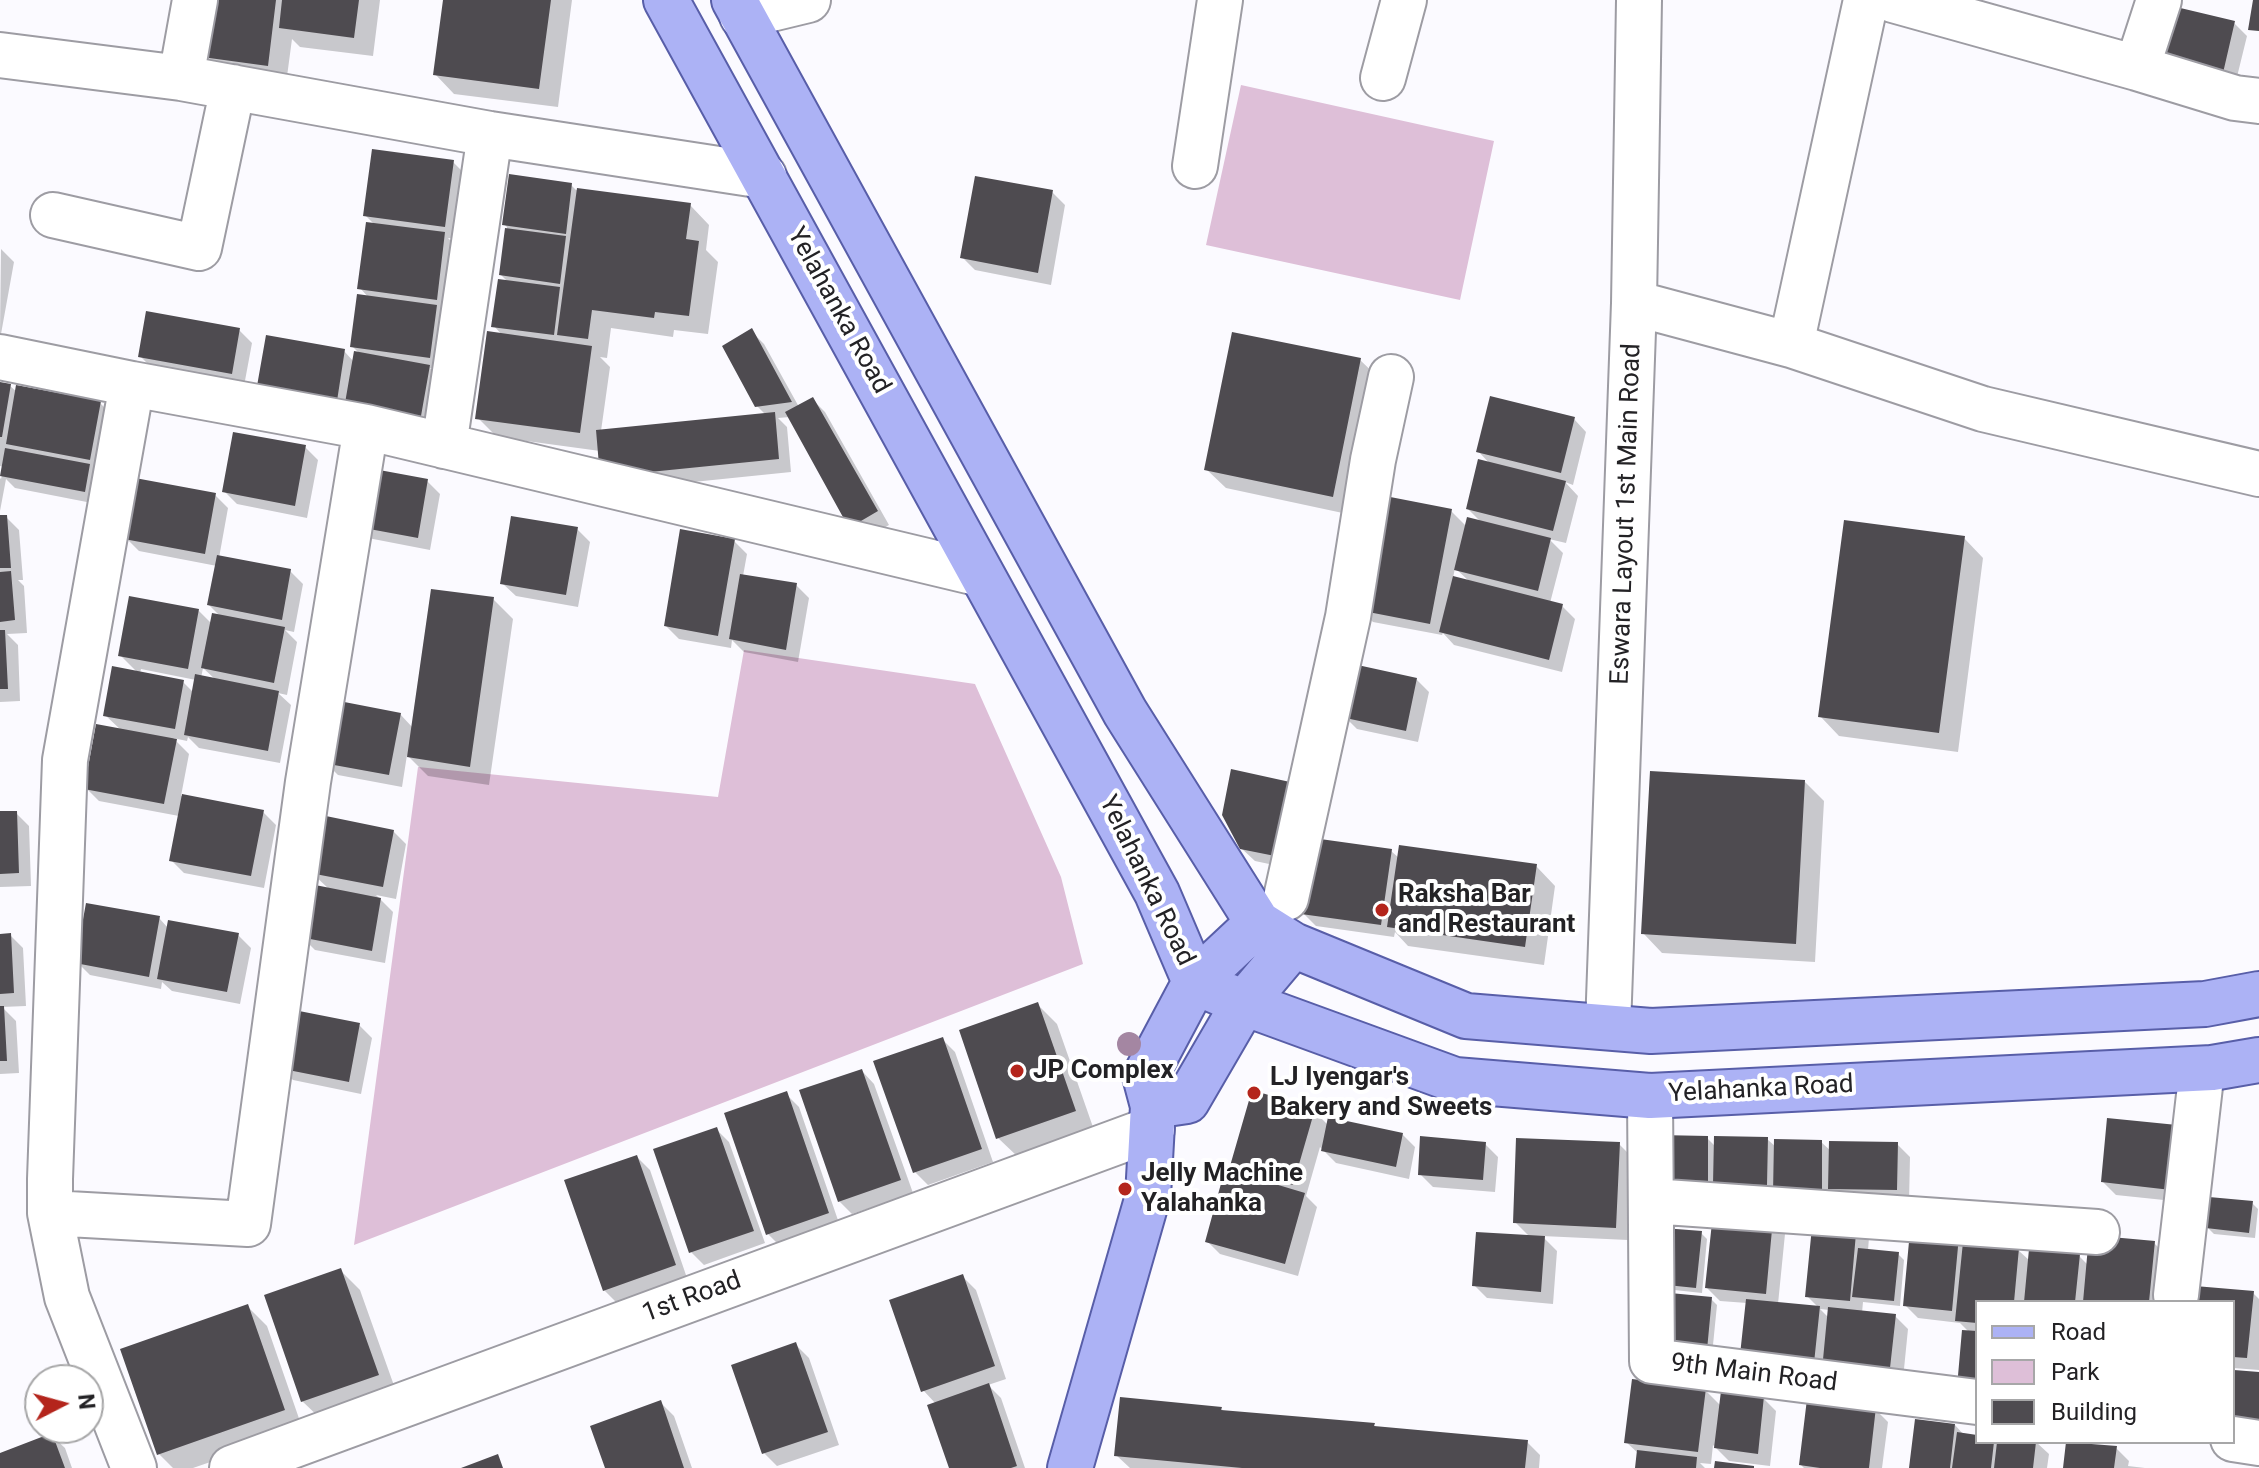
<!DOCTYPE html>
<style>
body{margin:0}
#map{position:relative;width:2259px;height:1468px;overflow:hidden;background:#fbfaff;font-family:Roboto,sans-serif}
canvas{display:block}
.legend{position:absolute;left:1975px;top:1300px;width:260px;height:144px;box-sizing:border-box;background:#fff;border:2px solid #a7a7a8;margin:0;padding:10px 14px;list-style:none;font-size:24px;color:#232225}
.legend li{display:flex;align-items:center;gap:16px;height:40px}
.legend b{width:40px;border:2px solid #a7a7a8}
.north{position:absolute;left:24px;top:1364px;width:80px;height:80px;box-sizing:border-box;background:#fff;border:2px solid #a7a7a8;border-radius:50%;rotate:84deg;font-size:22px;font-weight:700;line-height:32px;text-align:center;color:#232225}
.north::after{content:'';display:block;margin:auto;width:28px;height:36px;background:#b4251c;clip-path:polygon(50% 0,100% 100%,50% 72%,0 100%)}
</style>
<div id="map">
<canvas width="2259" height="1468"></canvas>
<ul class="legend">
<li><b style="height:10px;background:#acb2f5"></b>Road</li>
<li><b style="height:22px;background:#debfd8"></b>Park</li>
<li><b style="height:22px;background:#4e4b50"></b>Building</li>
</ul>
<div class="north">N</div>
</div>
<script>
const ctx = document.querySelector('canvas').getContext('2d');
ctx.lineJoin = 'round';
function paint(path, color) { ctx.fillStyle = color; ctx.fill(path, 'evenodd'); }
const toPath = rows => new Path2D(rows.map(r => 'M' + r).join(''));
function trace(path, color, width, dash) { ctx.strokeStyle = color; ctx.lineWidth = width; ctx.lineCap = dash ? 'butt' : 'round'; ctx.setLineDash(dash || []); ctx.stroke(path); }
function drawText(font, color, halo, rows, align = 'center') {
  ctx.font = font + ' Roboto,sans-serif'; ctx.lineWidth = 8; ctx.setLineDash([]); ctx.textBaseline = 'middle'; ctx.strokeStyle = halo; ctx.fillStyle = color; for (const [text, x, y, turn = 0] of rows) {
    ctx.save(); ctx.translate(x, y); ctx.rotate((+turn || 0) * Math.PI / 180); ctx.textAlign = isNaN(turn) ? turn : align; if (halo) ctx.strokeText(text, 0, 0); ctx.fillText(text, 0, 0); ctx.restore();
  }
}
const green = toPath([
 [1241,85,1494,141,1460,300,1206,245],
 [744,650,975,684,1061,877,1083,964,354,1245,418,767,718,797]
]);
const shadow = toPath([
 [212,0,380,0,373,56,300,47,292,39,286,84,224,76,204,56],
 [445,0,572,0,558,107,454,94,435,74],
 [2234,23,2247,36,2235,85,2162,58],
 [453,162,466,175,457,239,448,238,457,247,449,312,440,310,449,320,442,369,430,368,442,380,433,427,272,398,344,351,354,362,361,355,352,346,369,298,360,288,375,225,365,215],
 [571,185,576,190,690,205,709,225,706,250,718,262,708,334,674,330,673,337,611,328,607,358,600,357,610,367,601,431,766,415,757,406,751,331,764,344,799,407,812,399,825,412,889,525,864,539,790,417,778,418,787,427,791,472,615,490,600,451,497,437,478,418,503,336,494,326,509,283,501,275,507,227,504,224],
 [1052,192,1065,205,1051,285,975,270,962,257],
 [1,249,14,262,1,334,0,333],
 [239,330,252,343,244,386,153,369,140,356],
 [1360,360,1380,379,1352,515,1226,488,1206,469],
 [0,384,10,386,17,392,100,403,113,416,102,472,94,470,102,478,97,504,15,488,6,479,0,511,0,478,1,479,4,467,0,466],
 [1574,419,1586,432,1573,485,1565,482,1578,496,1566,543,1549,539,1563,553,1550,603,1562,606,1575,619,1562,672,1454,645,1443,633,1442,635,1373,622,1360,609,1451,511,1467,527,1483,524,1468,509,1491,465,1478,451],
 [1455,568,1470,582,1453,578],
 [305,447,318,460,307,518,237,504,224,491],
 [427,481,440,494,430,550,368,538,355,525],
 [215,495,228,508,219,558,290,571,303,584,294,632,285,630,297,642,287,695,278,693,291,705,280,763,199,748,188,737,187,741,173,738,189,754,181,796,263,812,276,825,264,888,184,873,171,860,179,816,99,801,86,788,121,730,105,715,138,673,120,655,198,610,212,624,221,617,209,605,217,566,139,551,126,538],
 [203,668,216,680,201,678],
 [141,669,196,680,193,692,183,682,140,673],
 [0,517,6,517,19,530,23,580,18,580,24,586,27,633,7,634,18,645,20,701,0,702],
 [577,529,590,542,578,607,516,596,502,583],
 [1964,538,1983,558,1958,752,1839,736,1820,716],
 [734,541,747,554,743,576,796,585,809,598,798,662,744,652,732,640,731,648,679,639,666,626],
 [493,599,513,619,489,785,428,776,407,755,402,787,338,775,325,762,400,714,413,728],
 [1416,679,1429,692,1418,742,1357,729,1344,716],
 [1233,771,1288,868,1255,861,1241,848],
 [1805,782,1824,801,1815,962,1662,953,1643,933],
 [0,813,16,813,29,826,31,886,0,887],
 [393,831,406,844,396,899,376,895,393,912,385,963,315,950,302,937,330,890,312,873],
 [1391,851,1399,858,1536,866,1555,886,1544,965,1408,946,1395,932,1394,937,1316,926,1303,913],
 [159,918,168,928,238,935,251,948,240,1004,172,991,162,982,161,989,90,975,77,962],
 [10,935,23,948,26,1006,2,1007,16,1021,19,1073,0,1074,0,936],
 [1037,1004,1057,1024,1094,1130,1018,1157,998,1138],
 [359,1025,372,1038,361,1094,293,1080,280,1067],
 [942,1039,955,1052,993,1162,928,1185,915,1172],
 [862,1071,874,1084,913,1193,852,1214,839,1201],
 [786,1094,799,1107,840,1226,781,1247,768,1234],
 [1313,1110,1328,1125,1402,1134,1415,1147,1409,1179,1336,1163,1320,1147,1306,1196,1317,1207,1298,1276,1220,1254,1207,1241,1243,1176,1232,1166],
 [2109,1120,2183,1202,2116,1195,2103,1182],
 [716,1129,729,1142,765,1243,704,1265,691,1252],
 [1707,1138,1716,1147,1767,1139,1776,1147,1821,1142,1831,1151,1897,1144,1910,1157,1909,1202,1728,1196,1713,1181,1713,1186,1667,1185],
 [1485,1144,1498,1157,1495,1192,1433,1187,1420,1174],
 [1619,1144,1632,1157,1628,1240,1542,1236,1557,1251,1553,1304,1487,1298,1474,1285,1530,1237,1515,1222],
 [637,1157,650,1170,687,1278,617,1303,604,1290],
 [2252,1203,2258,1209,2255,1238,2214,1234,2208,1228],
 [1815,1219,1869,1237,1868,1251,1898,1254,1904,1260,1900,1306,1863,1302,1862,1313,1895,1316,1908,1329,1902,1389,1837,1382,1747,1303,1720,1301,1707,1288,1772,1221,1785,1234,1778,1304,1819,1308,1807,1296],
 [1820,1309,1830,1310,1829,1318],
 [1701,1233,1707,1239,1702,1293,1665,1289],
 [1912,1233,2018,1250,2030,1261,2079,1256,2088,1265,2154,1243,2167,1256,2162,1302,1977,1302,1977,1400,1969,1332,1960,1323,1918,1318,1905,1305],
 [340,1270,360,1290,397,1394,322,1420,302,1401],
 [963,1277,976,1290,1006,1379,988,1385,1001,1398,1025,1468,951,1468,936,1404,923,1390],
 [2253,1293,2259,1299,2259,1370,2233,1368,2233,1302],
 [1711,1299,1717,1305,1712,1355,1673,1351],
 [248,1307,267,1326,303,1430,193,1468,173,1468,159,1454],
 [796,1345,809,1358,839,1445,777,1466,764,1453],
 [1705,1390,1721,1406,1763,1398,1776,1411,1770,1466,1729,1461,1713,1445,1711,1464,1700,1463,1705,1468,1637,1468,1639,1454,1626,1442],
 [661,1403,674,1416,692,1468,607,1468],
 [1221,1408,1224,1412,1374,1425,1377,1428,1527,1442,1540,1455,1539,1468,1130,1468,1116,1455],
 [1875,1409,1888,1422,1882,1468,1804,1468,1801,1465],
 [1955,1425,1964,1435,1977,1437,1977,1442,1997,1442,1999,1444,1999,1442,2036,1442,2049,1454,2047,1468,1911,1468],
 [52,1436,65,1448,72,1468,0,1468,0,1455],
 [2068,1442,2116,1448,2129,1461,2128,1466,2145,1468,2065,1468]
]);
const building = toPath([
 [210,0,276,0,268,66,202,57],
 [282,0,359,0,354,38,279,28],
 [443,0,551,0,539,89,433,75],
 [2253,0,2259,0,2259,31,2248,30],
 [2172,6,2235,21,2223,73,2160,59],
 [372,149,454,160,445,227,363,216],
 [509,174,572,183,566,234,502,225],
 [975,176,1053,190,1038,273,960,258],
 [577,188,691,203,686,239,699,241,689,316,655,312,654,318,592,310,588,339,557,335],
 [366,222,445,232,437,300,357,289],
 [505,228,566,236,560,284,499,275],
 [498,279,560,287,554,335,491,327],
 [357,294,437,305,430,358,350,347],
 [146,311,240,328,232,374,138,357],
 [752,328,792,402,755,407,722,346],
 [487,331,592,346,580,433,475,419],
 [1232,332,1361,358,1333,497,1204,470],
 [266,335,345,349,337,401,257,386],
 [354,351,430,365,421,416,345,403],
 [0,382,11,384,2,437,0,437],
 [16,385,101,401,90,460,6,444],
 [1490,396,1575,417,1561,473,1476,452],
 [813,397,878,511,849,528,785,412],
 [775,412,779,459,600,477,596,430],
 [233,432,306,445,295,506,222,492],
 [5,448,90,464,85,492,0,476],
 [1478,459,1566,481,1553,531,1466,509],
 [363,467,428,479,418,538,353,526],
 [135,478,216,493,205,554,124,539],
 [1380,495,1452,509,1430,624,1358,610],
 [0,515,7,515,11,568,0,568],
 [511,516,578,527,566,595,500,584],
 [1467,517,1551,538,1538,591,1454,570],
 [1844,520,1965,536,1939,733,1818,717],
 [680,529,735,539,718,636,664,626],
 [217,555,291,569,282,620,207,605],
 [11,571,15,620,0,622,0,572],
 [740,574,797,583,786,650,729,639],
 [1453,576,1563,604,1549,660,1439,632],
 [431,589,494,597,470,767,407,757],
 [129,596,199,609,188,669,118,656],
 [212,613,285,627,274,683,201,668],
 [0,630,5,630,8,689,0,689],
 [1353,664,1417,678,1406,731,1341,717],
 [112,666,184,680,175,729,103,716],
 [195,674,279,691,268,751,184,735],
 [334,700,401,713,389,775,323,763],
 [96,724,177,739,164,804,84,789],
 [1231,769,1290,782,1275,856,1240,849,1222,815],
 [1650,771,1805,780,1796,944,1641,934],
 [182,794,264,810,251,876,169,861],
 [0,811,17,811,19,873,0,874],
 [321,815,394,830,383,887,310,873],
 [1313,838,1392,849,1381,925,1301,914],
 [1399,845,1537,864,1525,947,1387,927],
 [310,884,381,898,372,951,300,937],
 [86,903,160,916,149,977,75,963],
 [168,920,239,933,227,992,157,979],
 [11,933,14,993,0,994,0,934],
 [1038,1002,1076,1111,996,1139,959,1030],
 [0,1006,4,1006,7,1061,0,1061],
 [289,1009,360,1023,349,1082,278,1068],
 [943,1037,982,1149,913,1173,873,1061],
 [862,1069,901,1180,838,1202,799,1090],
 [1252,1090,1315,1109,1293,1185,1230,1166],
 [787,1091,829,1213,766,1235,724,1113],
 [1328,1117,1403,1133,1396,1167,1321,1151],
 [2107,1118,2177,1125,2171,1190,2101,1182],
 [717,1127,754,1231,689,1253,653,1149],
 [1659,1135,1708,1136,1708,1181,1658,1180],
 [1420,1136,1486,1142,1483,1180,1418,1175],
 [1714,1136,1768,1137,1767,1185,1713,1184],
 [1516,1138,1620,1142,1616,1228,1513,1223],
 [1774,1139,1822,1140,1822,1194,1773,1193],
 [1829,1141,1898,1142,1897,1190,1828,1189],
 [637,1155,676,1265,603,1291,564,1180],
 [1225,1169,1305,1193,1285,1264,1205,1242],
 [2209,1197,2253,1201,2249,1233,2206,1228],
 [1713,1213,1773,1219,1766,1294,1705,1288],
 [1813,1217,1857,1222,1850,1301,1805,1297],
 [1663,1228,1702,1231,1696,1288,1657,1284],
 [1910,1231,1959,1236,1952,1311,1903,1306],
 [1476,1232,1545,1236,1541,1292,1472,1286],
 [2089,1235,2155,1241,2149,1302,2083,1302],
 [1963,1242,2019,1248,2014,1302,1977,1302,1977,1323,1955,1321],
 [1858,1248,1899,1252,1894,1301,1852,1297],
 [2029,1249,2080,1254,2075,1302,2024,1302],
 [341,1268,379,1375,301,1402,264,1295],
 [963,1274,995,1366,921,1392,889,1300],
 [2195,1286,2254,1291,2247,1358,2233,1357,2233,1302,2193,1302],
 [1670,1293,1712,1297,1707,1350,1665,1346],
 [1746,1299,1820,1306,1814,1363,1740,1355],
 [248,1304,285,1410,157,1455,120,1349],
 [1828,1307,1896,1314,1889,1377,1822,1370],
 [1962,1330,1977,1331,1977,1389,1957,1387],
 [796,1342,828,1432,762,1454,731,1365],
 [2234,1370,2259,1372,2259,1426,2233,1423],
 [1632,1379,1706,1388,1698,1452,1624,1443],
 [989,1383,1017,1466,1011,1468,949,1468,927,1405],
 [1721,1391,1764,1396,1758,1454,1714,1448],
 [1120,1397,1222,1407,1221,1410,1375,1423,1374,1426,1528,1440,1525,1468,1242,1468,1114,1456],
 [1807,1399,1876,1407,1869,1468,1820,1468,1799,1465],
 [661,1400,684,1468,605,1468,590,1426],
 [1915,1419,1955,1424,1950,1468,1909,1468],
 [1957,1432,1977,1435,1977,1442,1994,1442,1991,1468,1952,1468],
 [52,1433,65,1468,0,1468,0,1453],
 [1997,1442,2036,1442,2033,1468,1994,1468],
 [2066,1442,2117,1446,2114,1468,2063,1468],
 [1637,1450,1697,1457,1696,1468,1635,1468],
 [498,1454,503,1468,461,1468],
 [1715,1461,1754,1466,1754,1468,1714,1468]
]);
const minor = toPath([
 [1893,0,2137,68,2235,98,2259,101],
 [742,16,808,0],
 [0,55,181,78,490,134,764,176],
 [2137,68,2159,0],
 [181,78,195,0],
 [1383,78,1404,0],
 [1195,166,1220,0],
 [53,215,199,248,233,87],
 [1634,303,1791,345,1983,409,2259,474],
 [1791,345,1866,0],
 [0,357,132,384],
 [366,427,981,574],
 [444,446,490,134],
 [1286,898,1348,617,1373,460,1391,377],
 [1608,1027,1634,303,1639,0],
 [1650,1096,1652,1361,1977,1402],
 [1651,1201,2097,1232],
 [50,1213,248,1224,308,782,366,427,132,384,65,760,50,1179,50,1213,67,1297,134,1468],
 [2176,1295,2202,1069],
 [2233,1439,2259,1443],
 [232,1468,1152,1129]
]);
const major = toPath([
 [666,0,1157,893,1195,982,1244,1003,1455,1080,1650,1096,2212,1068,2259,1060],
 [734,0,1125,712,1258,923,1293,945,1466,1016,1651,1031,2205,1004,2259,994],
 [1153,1106,1187,1101,1244,1003,1293,945],
 [1070,1468,1148,1196,1153,1106,1145,1076,1195,982,1258,923]
]);
const trees = [
 [1129,1044]
];
const markers = [
 [1382,910,8,"#b4251c"],
 [1017,1071,8,"#b4251c"],
 [1254,1093,8,"#b4251c"],
 [1125,1189,8,"#b4251c"]
];
const streetNames = [
 ["Yelahanka Road",838,311,61],
 ["Eswara Layout 1st Main Road",1627,514,-88],
 ["Yelahanka Road",1146,881,64],
 ["Yelahanka Road",1761,1090,-3],
 ["1st Road",692,1298,-20],
 ["9th Main Road",1754,1374,7]
];
const poiNames = [
 ["Raksha Bar",1398,895],
 ["and Restaurant",1398,925],
 ["JP Complex",1033,1071],
 ["LJ Iyengar's",1270,1078],
 ["Bakery and Sweets",1270,1108],
 ["Jelly Machine",1141,1174],
 ["Yalahanka",1141,1204]
];
paint(green, '#debfd8');
paint(shadow, '#0003');
paint(building, '#4e4b50');
trace(minor, '#9d9ca3', 48);
trace(major, '#585ea8', 48);
trace(minor, '#fff', 44);
trace(major, '#acb2f5', 44);
ctx.fillStyle = '#a486a2';
for (const [x, y] of trees) { ctx.beginPath(); ctx.arc(x, y, 12, 0, 2 * Math.PI); ctx.fill(); }
for (const [x, y, r, color] of markers) { const dot = new Path2D(); dot.arc(x, y, r, 0, 2 * Math.PI); ctx.fillStyle = color; ctx.fill(dot); trace(dot, '#fff', 3); }
drawText('26px', '#232225', '#fff', streetNames);
drawText('bold 26px', '#232225', '#fff', poiNames, 'left');
</script>
